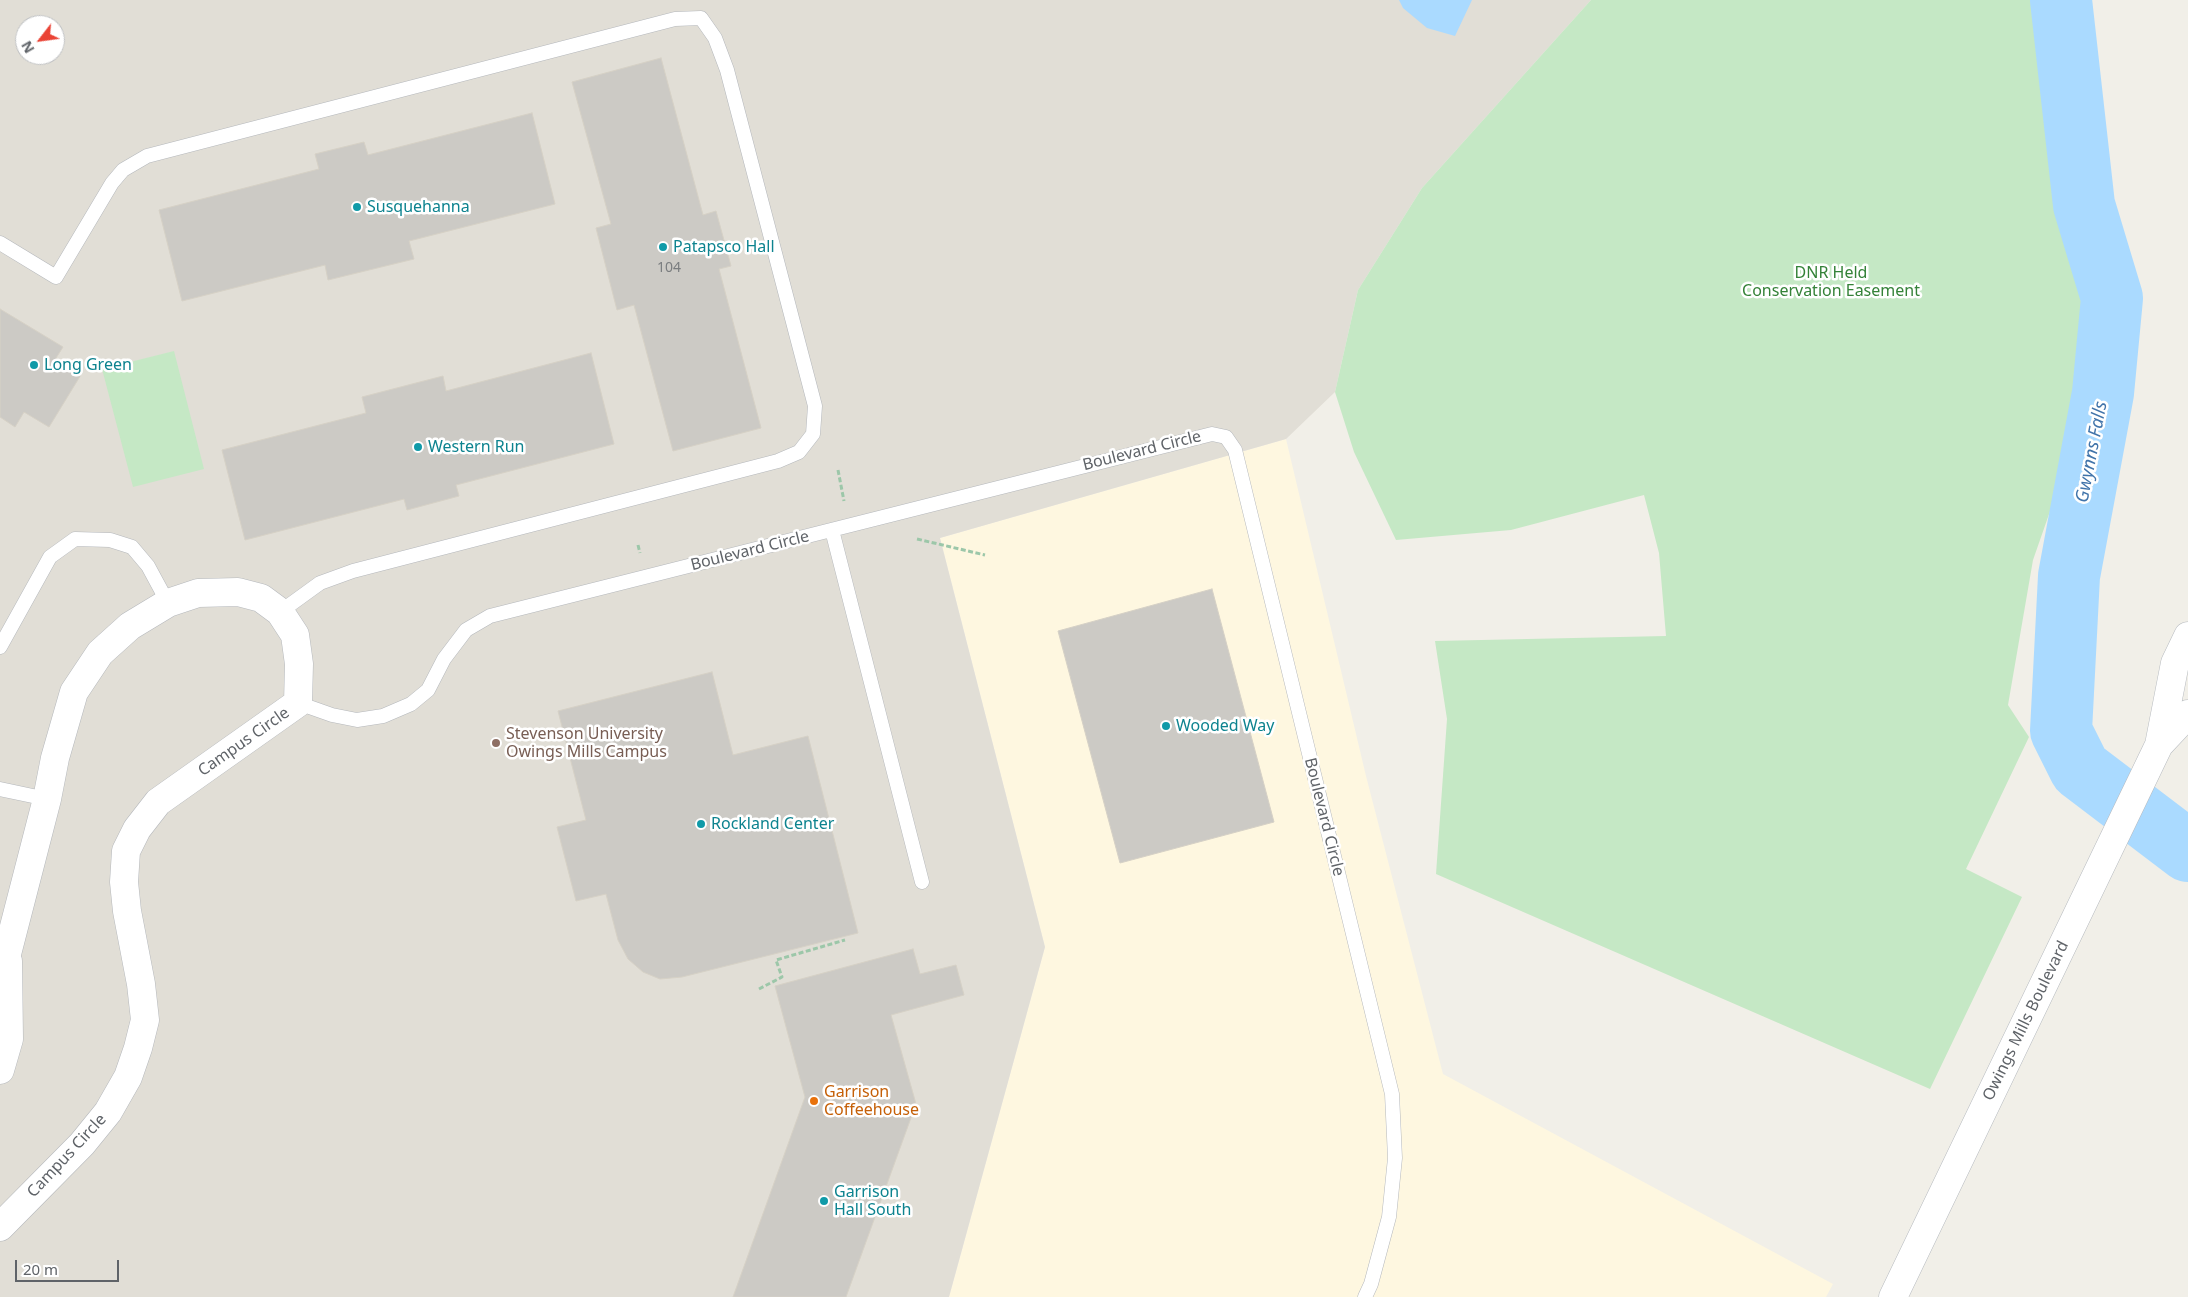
<!DOCTYPE html>
<style>
body{margin:0}
#map{position:relative;width:2188px;height:1297px;overflow:hidden;background:#f1efe8;font-family:"Noto Sans",sans-serif}
canvas{display:block}
.north{position:absolute;left:15px;top:15px;width:50px;height:50px;box-sizing:border-box;background:#fff;border:1px solid #bfc1c3;border-radius:50%;rotate:240deg;font-size:14px;font-weight:700;line-height:20px;text-align:center;color:#5f6368}
.north::after{content:'';display:block;margin:auto;width:18px;height:22px;background:#ea4335;clip-path:polygon(50% 0,100% 100%,50% 72%,0 100%)}
.scale{position:absolute;left:15px;top:1260px;width:104px;height:22px;box-sizing:border-box;border:2px solid #5f6368;border-top:0;padding-left:6px;font-size:15px;line-height:18px;white-space:nowrap;color:#5f6368;-webkit-text-stroke:4px #fff;paint-order:stroke}
</style>
<div id="map">
<canvas width="2188" height="1297"></canvas>
<div class="north">N</div>
<div class="scale">20 m</div>
</div>
<script>
const ctx = document.querySelector('canvas').getContext('2d');
ctx.lineJoin = 'round';
function paint(path, color) { ctx.fillStyle = color; ctx.fill(path, 'evenodd'); }
const toPath = rows => new Path2D(rows.map(r => 'M' + r).join(''));
function trace(path, color, width, dash) { ctx.strokeStyle = color; ctx.lineWidth = width; ctx.lineCap = dash ? 'butt' : 'round'; ctx.setLineDash(dash || []); ctx.stroke(path); }
function drawText(font, color, halo, rows, align = 'center') {
  ctx.font = font + ' "Noto Sans",sans-serif'; ctx.lineWidth = 5; ctx.setLineDash([]); ctx.textBaseline = 'middle'; ctx.strokeStyle = halo; ctx.fillStyle = color; for (const [text, x, y, turn = 0] of rows) {
    ctx.save(); ctx.translate(x, y); ctx.rotate((+turn || 0) * Math.PI / 180); ctx.textAlign = isNaN(turn) ? turn : align; if (halo) ctx.strokeText(text, 0, 0); ctx.fillText(text, 0, 0); ctx.restore();
  }
}
const commercial = toPath([
 [1286,439,1366,776,1443,1074,1833,1284,1826,1297,949,1297,1045,947,940,538]
]);
const education = toPath([
 [0,0,1591,0,1422,188,1358,290,1335,392,1286,439,940,538,1045,947,949,1297,0,1297],
 [25,25,55,25,55,55,25,55]
]);
const green = toPath([
 [1591,0,2064,0,2086,149,2129,285,2033,560,2008,705,2029,737,1966,869,2022,897,1930,1089,1436,874,1447,719,1435,641,1666,636,1659,553,1644,495,1511,530,1396,540,1354,452,1335,392,1358,290,1422,188],
 [174,351,204,469,133,487,102,369]
]);
const water = toPath([
 [1399,0,1472,0,1455,36,1427,28,1403,8]
]);
const river = toPath([
 [2061,0,2084,205,2112,298,2103,393,2069,576,2061,731,2080,769,2188,851]
]);
const building = toPath([
 [661,58,703,215,716,211,731,266,719,269,761,428,673,451,634,305,617,310,596,228,611,224,572,82,661,58],
 [532,113,555,204,409,241,414,259,328,280,325,265,182,301,159,210,319,169,315,154,364,142,368,155,532,113],
 [0,309,63,347,56,358,82,373,49,427,24,412,15,427,0,417,0,309],
 [591,353,614,444,456,485,459,496,407,510,404,499,245,540,222,450,366,413,362,397,443,376,446,391,591,353],
 [1212,589,1274,822,1120,863,1058,631,1212,589],
 [712,672,733,755,808,736,858,933,682,977,660,979,643,972,628,959,618,940,606,894,576,901,557,827,586,820,558,711,712,672],
 [913,949,920,974,956,965,964,995,891,1015,916,1104,846,1297,733,1297,805,1097,775,986,913,949]
]);
const path = toPath([
 [838,470,844,501],
 [917,539,985,555],
 [638,545,640,553],
 [759,989,782,977,776,960,845,940]
]);
const service = toPath([
 [0,243,56,277,112,183,123,170,147,156,675,19,701,18,715,38,727,70,815,406,813,434,799,452,778,461,353,571,320,583,280,612],
 [832,530,922,882],
 [0,647,50,557,75,539,110,540,132,547,148,566,168,603],
 [298,703,332,715,357,720,383,716,411,704,428,690,444,659,466,630,490,616,1212,434,1226,437,1235,450,1392,1094,1395,1158,1389,1217,1371,1284,1365,1297],
 [0,789,47,799]
]);
const minor = toPath([
 [0,981,47,799,55,758,74,692,100,653,130,626,168,603,198,593,238,592,261,598,280,612,295,635,299,664,298,703,158,802,137,829,126,851,124,882,127,911,141,984,145,1020,138,1048,128,1077,108,1112,82,1144,0,1227],
 [0,1070,9,1039,8,961]
]);
const secondary = toPath([
 [2159,745,2188,714],
 [1893,1297,2159,745,2175,663,2188,636]
]);
const markers = [
 [357,207,5,"#0f9aa8"],
 [663,247,5,"#0f9aa8"],
 [34,365,5,"#0f9aa8"],
 [418,447,5,"#0f9aa8"],
 [1166,726,5,"#0f9aa8"],
 [496,743,5,"#8d6e63"],
 [701,824,5,"#0f9aa8"],
 [814,1101,5,"#e8710a"],
 [824,1201,5,"#0f9aa8"]
];
const numberNames = [
 ["104",669,268]
];
const cultureNames = [
 ["Susquehanna",367,207],
 ["Patapsco Hall",673,247],
 ["Long Green",44,365],
 ["Western Run",428,447],
 ["Wooded Way",1176,726],
 ["Rockland Center",711,824],
 ["Garrison",834,1192],
 ["Hall South",834,1210]
];
const parkNames = [
 ["DNR Held",1831,273],
 ["Conservation Easement",1831,291]
];
const streetNames = [
 ["Boulevard Circle",1142,451,-14],
 ["Boulevard Circle",750,551,-14],
 ["Campus Circle",244,742,-35],
 ["Boulevard Circle",1324,817,76],
 ["Owings Mills Boulevard",2026,1021,-64],
 ["Campus Circle",67,1156,-47]
];
const educationNames = [
 ["Stevenson University",506,734],
 ["Owings Mills Campus",506,752]
];
const foodNames = [
 ["Garrison",824,1092],
 ["Coffeehouse",824,1110]
];
const waterNames = [
 ["Gwynns Falls",2092,452,-79]
];
paint(commercial, '#fef7e0');
paint(education, '#e1ded6');
paint(green, '#c5e8c5');
paint(water, '#aadaff');
trace(river, '#aadaff', 62);
paint(building, '#cccac5');
trace(building, '#d6d1c6', 1);
trace(service, '#b5b8bc', 15);
trace(minor, '#b5b8bc', 29);
trace(secondary, '#b6babf', 29);
trace(path, '#9cc7a9', 3, [5, 2.5]);
trace(service, '#fff', 14);
trace(minor, '#fff', 28);
trace(secondary, '#fff', 28);
for (const [x, y, r, color] of markers) { const dot = new Path2D(); dot.arc(x, y, r, 0, 2 * Math.PI); ctx.fillStyle = color; ctx.fill(dot); trace(dot, '#fff', 2); }
drawText('14px', '#7a7d7f', null, numberNames);
drawText('16px', '#0d838f', '#fff', cultureNames, 'left');
drawText('16px', '#348238', '#fff', parkNames);
drawText('16px', '#5f6368', '#fff', streetNames);
drawText('16px', '#785e54', '#fff', educationNames, 'left');
drawText('16px', '#c56008', '#fff', foodNames, 'left');
drawText('italic 18px', '#4174aa', '#fff', waterNames);
</script>
